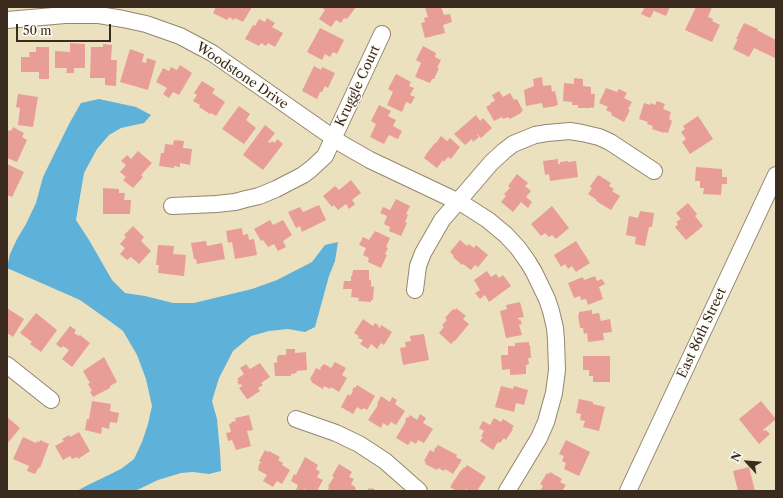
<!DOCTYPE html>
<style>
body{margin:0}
#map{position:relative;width:783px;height:498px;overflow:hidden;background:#ebe1bf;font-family:"Libre Caslon Text",serif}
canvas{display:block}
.frame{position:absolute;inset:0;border:8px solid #3b2a1e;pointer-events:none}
.north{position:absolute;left:727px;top:442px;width:40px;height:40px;-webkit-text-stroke:3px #fdfcf7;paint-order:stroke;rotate:296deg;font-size:11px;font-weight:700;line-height:16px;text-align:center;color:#3b2a1e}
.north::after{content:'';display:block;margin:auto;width:14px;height:18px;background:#3b2a1e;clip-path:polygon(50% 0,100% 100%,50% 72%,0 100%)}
.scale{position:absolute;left:16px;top:24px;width:95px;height:18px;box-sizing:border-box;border:2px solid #3b2a1e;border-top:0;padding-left:5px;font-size:12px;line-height:14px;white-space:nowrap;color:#3b2a1e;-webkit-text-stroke:3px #fdfcf7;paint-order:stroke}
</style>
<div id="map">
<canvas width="783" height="498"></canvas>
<div class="frame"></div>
<div class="north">N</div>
<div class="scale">50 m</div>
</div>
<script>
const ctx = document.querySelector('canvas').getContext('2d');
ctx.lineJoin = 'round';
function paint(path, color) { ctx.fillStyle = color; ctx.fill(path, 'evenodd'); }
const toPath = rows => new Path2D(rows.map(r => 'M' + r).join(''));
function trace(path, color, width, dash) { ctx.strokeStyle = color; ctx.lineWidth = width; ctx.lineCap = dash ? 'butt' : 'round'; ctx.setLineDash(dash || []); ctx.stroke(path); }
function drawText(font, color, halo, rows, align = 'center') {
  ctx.font = font + ' "Libre Caslon Text",serif'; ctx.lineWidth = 3; ctx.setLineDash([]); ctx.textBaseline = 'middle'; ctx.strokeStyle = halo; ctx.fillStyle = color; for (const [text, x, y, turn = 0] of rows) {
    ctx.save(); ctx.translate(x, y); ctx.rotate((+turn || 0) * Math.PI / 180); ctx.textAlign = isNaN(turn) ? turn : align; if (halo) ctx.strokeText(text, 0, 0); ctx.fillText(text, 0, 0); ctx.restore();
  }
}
const water = toPath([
 [99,99,136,107,151,115,144,123,121,128,109,135,97,149,84,173,76,220,89,240,112,280,125,293,145,296,173,303,194,303,252,289,277,280,312,262,325,245,338,242,335,261,329,276,315,327,305,332,288,329,269,331,251,336,233,351,219,378,212,401,217,419,220,452,221,471,209,474,193,472,181,473,158,480,135,491,77,491,86,486,121,469,134,459,142,442,148,424,152,406,146,379,137,355,123,331,111,322,80,300,7,268,10,254,17,239,26,224,36,203,43,177,69,124,81,103]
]);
const building = toPath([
 [216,7,252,7,243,22,235,18,234,20,229,17,227,20,213,13],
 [321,7,356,7,347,19,344,18,341,23,336,20,331,27,319,19,325,10],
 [425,7,441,7,444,15,450,14,452,22,443,25,445,33,425,38,421,23,425,22,424,18,428,17],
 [645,7,670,7,666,16,654,11,650,18,641,14],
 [696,7,712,7,708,17,713,19,712,21,720,25,712,42,685,30],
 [267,18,275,23,272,27,283,33,275,47,268,43,266,46,261,43,259,46,245,39,253,25,255,26,259,19,265,22],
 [744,23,758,29,757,30,776,40,776,55,775,58,754,48,749,57,733,49,738,39,736,39],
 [320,28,344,40,337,54,333,52,330,57,325,54,322,60,307,52],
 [70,43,85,44,85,68,74,68,74,73,66,73,67,68,55,68,55,51,70,52],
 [103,44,112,45,111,60,117,60,116,86,105,85,105,78,90,78,91,47,103,47],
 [423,46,436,53,435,57,441,60,437,68,439,68,434,79,432,79,430,83,415,77,421,63,416,60],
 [36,47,49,47,49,79,39,79,39,72,21,72,21,57,30,57,29,52,36,52],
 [130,49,144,54,142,62,146,63,147,58,156,61,148,90,120,82],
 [180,65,192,73,179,95,173,92,169,98,163,94,167,88,156,82,163,68,169,71,171,67,177,70],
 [314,66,321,70,322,67,335,73,328,88,325,86,322,92,320,92,317,99,302,91],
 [396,74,411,82,409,86,414,88,410,95,415,97,411,104,406,102,402,112,387,105,393,92,388,89],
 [542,77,543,86,551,85,552,92,555,91,558,105,556,105,556,106,543,108,542,103,526,106,524,90,534,86,533,79],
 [574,78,583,79,583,86,591,87,591,94,595,94,594,108,591,107,591,108,578,108,578,105,572,105,572,102,563,101,564,83,574,84],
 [202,81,215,89,212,93,225,102,216,116,211,113,210,114,199,107,200,105,193,101,197,95,194,93],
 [606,88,617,92,619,89,627,93,624,98,632,102,628,109,630,110,624,122,611,115,612,113,606,110,608,107,599,103],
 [499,91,503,97,510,93,514,100,517,99,523,111,521,112,521,113,510,119,508,117,503,119,502,117,494,121,486,107,491,104,490,103,495,101,492,95],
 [18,94,38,97,33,127,18,125,20,108,16,107],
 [657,101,665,104,663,109,671,112,669,119,672,121,668,133,665,132,664,133,652,129,653,126,647,124,648,122,639,119,644,103,650,105,651,103,655,105],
 [379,105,391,111,388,116,396,120,393,126,402,131,398,139,389,135,384,144,370,137,376,124,371,121],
 [239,106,250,114,246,120,256,128,244,144,222,129],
 [476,115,480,121,483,118,492,128,481,138,477,134,477,135,479,137,473,142,472,139,465,145,454,134],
 [698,116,713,139,690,154,682,142,686,139,681,132,685,129,683,126],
 [265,125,275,133,268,142,270,143,272,141,275,143,277,139,283,144,263,170,243,155],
 [13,127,24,133,22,137,27,140,17,162,7,158,7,133,9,130,11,131],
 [441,136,447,141,450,138,460,147,451,159,448,157,444,162,443,160,437,168,424,158,427,153,435,143,436,143],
 [174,140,184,141,183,148,192,149,190,165,180,163,180,167,174,166,174,168,159,166,161,153,164,153,165,144,173,145],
 [138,151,152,163,141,175,143,177,133,188,123,180,126,177,120,172,126,165,121,161,127,155,131,159],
 [558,159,558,164,560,164,560,162,568,161,568,162,576,161,578,177,550,181,549,174,545,175,543,161],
 [7,164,24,172,12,197,7,195],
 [696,167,722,169,722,177,727,177,727,184,722,184,721,195,703,194,704,188,700,188,700,181,695,181],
 [517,174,528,183,525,186,531,191,526,197,532,202,528,208,521,202,513,212,501,202,506,196,504,194,510,188,508,186],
 [598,175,599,176,600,176,611,183,609,186,614,189,612,191,620,196,611,210,596,201,597,200,588,194,592,188,590,187,591,185],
 [351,180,361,193,352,200,355,204,349,209,346,204,338,210,334,205,332,207,323,196,335,186,339,190],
 [103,188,119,189,119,193,125,193,124,200,131,200,130,214,103,214],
 [396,199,410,206,406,214,408,215,405,222,407,223,401,236,389,231,390,227,384,224,387,216,380,213,383,207,390,210],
 [688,203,697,214,695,216,703,226,686,240,675,227,678,224,676,222,681,219,676,213],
 [319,205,326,220,302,232,300,226,296,228,288,212,300,207,303,212],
 [552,206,569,228,556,239,552,235,549,237,545,233,541,236,531,224],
 [640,211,654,213,652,227,649,227,645,246,635,244,636,237,626,235,629,216,638,218],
 [270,220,273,225,283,220,292,235,283,241,286,247,278,251,274,244,268,247,263,240,261,241,254,229],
 [133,226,144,237,141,241,151,251,139,264,131,257,127,260,120,254,125,248,120,244,126,237,124,235],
 [242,228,243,235,248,234,249,240,254,239,257,255,235,259,232,242,228,243,226,231],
 [375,231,390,238,386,247,388,248,385,254,387,255,381,268,368,262,369,258,363,255,366,248,359,245,363,237,369,240],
 [460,240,467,246,469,244,474,248,476,245,488,255,478,267,475,265,471,270,463,264,462,265,453,257,454,256,450,252],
 [206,241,207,246,222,243,225,259,197,264,196,259,194,259,191,243],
 [576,241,590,263,576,272,572,266,568,269,565,264,561,267,554,255],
 [158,245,174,246,173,254,186,255,184,276,158,273,159,265,156,265],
 [353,270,369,270,369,280,371,280,371,286,374,287,373,300,371,300,371,302,358,301,359,298,351,297,352,289,343,289,344,281,351,281,351,276,352,276],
 [487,271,491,277,496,274,499,278,503,275,511,286,489,302,485,295,480,299,475,293,480,290,474,280],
 [595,276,597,281,602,279,605,284,599,287,603,299,588,305,586,299,581,300,580,296,574,298,568,283,583,277,584,280],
 [520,302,524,317,518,318,518,320,520,319,522,324,519,325,522,335,506,338,500,311,507,309,506,305],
 [7,308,10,310,24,319,13,337,7,333],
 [456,308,466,316,463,319,469,324,455,341,455,340,451,344,439,333,444,327,442,325,447,320,445,318,453,309,455,310],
 [592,310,592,314,599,313,601,321,610,319,612,332,603,333,604,340,588,342,587,333,584,334,583,328,580,328,578,315,579,315,579,312],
 [36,313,57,330,41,352,30,344,32,342,20,333],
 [363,319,373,326,375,323,379,326,378,327,380,328,381,325,392,332,384,345,381,343,377,349,371,344,368,349,360,344,363,340,358,338,359,336,354,333],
 [70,326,76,330,74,333,79,336,80,335,90,343,72,367,62,359,69,350,63,346,61,348,56,344],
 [424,334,429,360,403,365,400,348,406,347,405,342,411,341,410,336],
 [529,342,529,345,530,345,531,358,528,358,529,364,526,365,526,374,510,375,510,369,502,370,501,355,508,355,508,346,515,346,515,343],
 [286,349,295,349,295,353,306,352,307,370,296,371,297,373,291,374,291,376,275,376,274,363,278,362,277,361,277,357,278,357,278,355,286,355],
 [583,356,610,356,610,382,593,382,593,376,589,376,589,370,583,370],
 [104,357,117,382,110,386,110,388,93,397,90,392,92,391,88,384,90,383,83,371],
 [335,362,346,368,342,375,347,378,339,392,331,387,330,389,324,386,323,389,311,382,312,381,310,379,316,368,320,370,321,369,320,368,324,364,331,368],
 [260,363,270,377,261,383,263,385,258,388,260,391,248,399,247,399,239,388,242,386,241,384,240,385,237,382,239,381,237,379,244,374,240,368,246,364,250,369],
 [357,385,375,396,367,410,363,408,362,410,357,407,353,414,341,407,348,394,350,396,353,391,352,391,354,387,355,388],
 [501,386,513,389,514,386,528,390,524,405,516,403,514,412,495,407],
 [381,396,390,402,392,397,397,400,395,404,405,411,396,425,391,422,388,426,383,423,381,428,368,420,378,405,377,404],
 [579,399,593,402,593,404,605,407,599,431,583,427,585,421,580,420,581,414,576,413],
 [92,401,111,404,110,411,119,413,117,423,110,422,109,429,102,427,101,434,85,430,87,419,89,419],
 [761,401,776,419,763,430,764,431,766,430,770,434,759,444,739,419],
 [420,414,426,418,423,423,433,429,424,443,418,440,416,444,411,441,408,445,396,438,406,421,405,420,407,417,408,418,410,415,417,420],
 [249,415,253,430,247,431,251,446,236,450,232,440,228,441,226,433,231,432,229,424,232,423,231,422,235,421,236,423,235,418],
 [7,417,20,428,7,444],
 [494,418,501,422,503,419,514,426,512,428,513,429,506,440,504,438,500,443,498,442,493,450,480,441,483,437,481,436,484,431,479,428,483,421,490,425],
 [79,432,90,451,78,459,77,457,72,459,70,456,63,460,55,446,64,441,62,439,69,435,70,437],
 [23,437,36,443,37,441,40,442,40,440,49,444,40,468,39,467,35,474,27,471,29,466,13,459],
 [566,440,590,452,579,476,564,469,566,463,562,461,564,456,559,454],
 [438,445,457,455,456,457,462,460,453,474,445,469,444,471,438,468,437,470,425,464,426,462,424,461,430,450,434,452,435,447,436,448],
 [265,450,268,452,269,451,280,457,278,460,283,463,282,465,290,470,282,484,277,481,273,487,263,481,267,475,258,470,259,468,258,467,260,463,262,463,259,461],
 [305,457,318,465,316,469,320,472,317,477,323,480,317,491,308,491,304,489,303,491,297,491,296,490,298,485,291,481,294,474,296,475],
 [339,464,352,472,349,477,354,479,351,484,356,488,354,491,332,491,328,489,329,486,328,486,334,477,332,476],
 [467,465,486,477,477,491,470,491,466,489,465,491,456,491,450,487,461,470,462,470,464,467,465,468],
 [749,467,755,491,738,491,733,471],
 [550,472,562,479,560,482,566,485,562,491,540,491,543,486,540,484,547,473,549,474],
 [369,488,371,489,372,488,377,491,367,491]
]);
const minor = toPath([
 [7,20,65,15,99,15,123,19,146,24,180,36,212,53,342,144,370,160,463,204,488,220,506,235,518,248,528,262,534,272,547,299,551,311,555,328,556,340,557,370,554,393,546,422,539,438,507,491],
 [172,206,216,204,235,202,246,199,259,196,276,189,303,175,311,169,325,156,382,34],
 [415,290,418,266,423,253,442,220,491,163,504,151,513,144,535,135,547,133,570,131,582,133,599,137,610,142,654,171],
 [7,365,51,400],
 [296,419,336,433,359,444,385,461,419,491],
 [628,491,776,175]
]);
const streetNames = [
 ["Woodstone Drive",242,76,34],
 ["Kruggle Court",358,86,-65],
 ["East 86th Street",702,333,-65]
];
paint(water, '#5eb1d9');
paint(building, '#e89d97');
trace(minor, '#93866e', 18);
trace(minor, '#fff', 16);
drawText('13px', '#3b2a1e', '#fdfcf7', streetNames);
</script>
